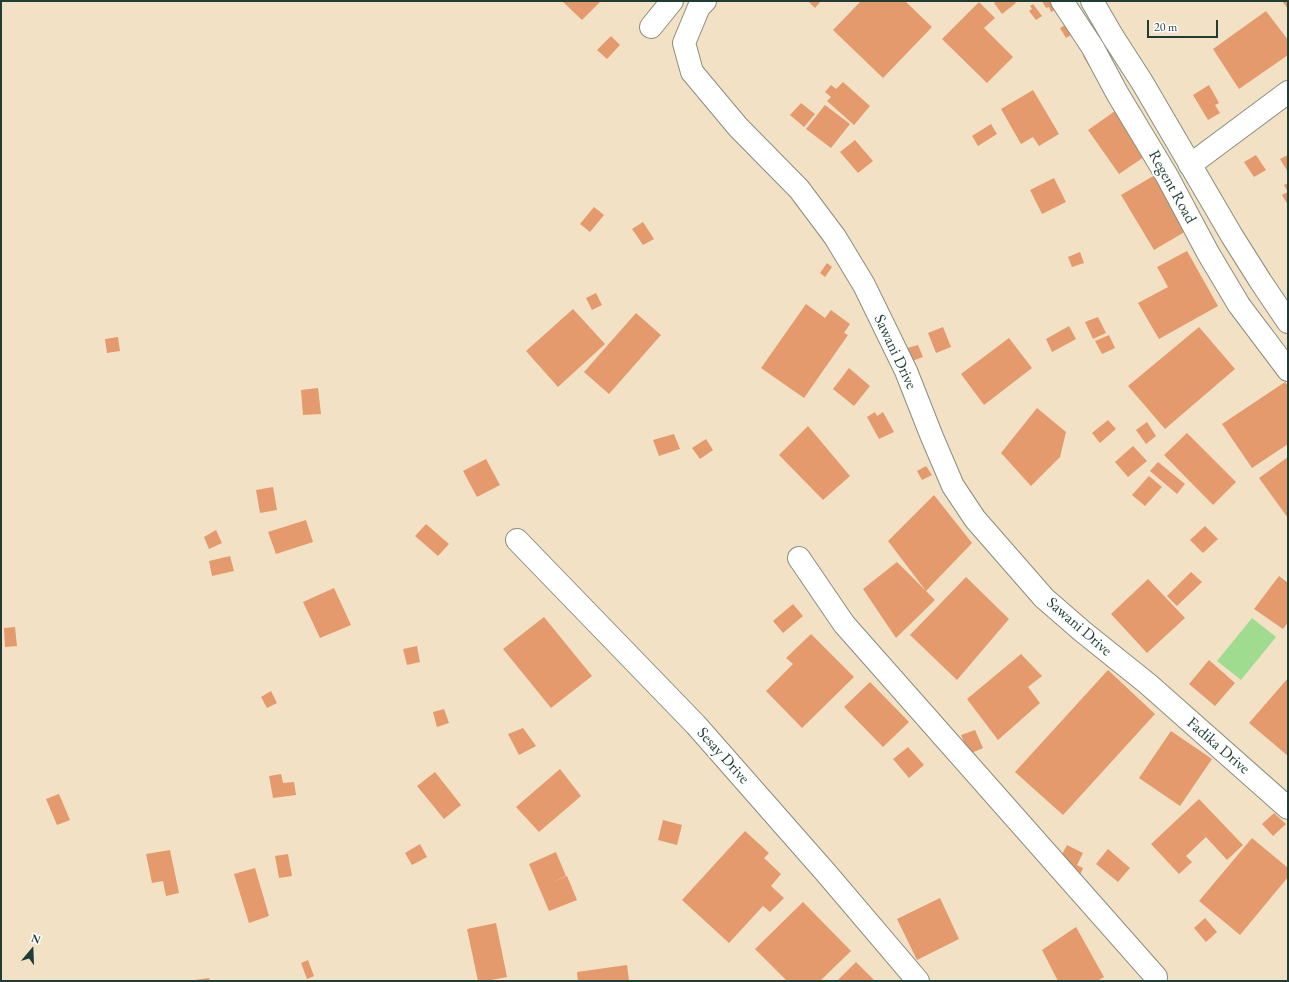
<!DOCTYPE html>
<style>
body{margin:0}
#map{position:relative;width:1289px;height:982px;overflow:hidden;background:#f3e1c6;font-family:"EB Garamond",serif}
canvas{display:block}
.frame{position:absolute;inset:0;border:2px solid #1f3d34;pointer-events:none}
.north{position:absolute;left:12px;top:930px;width:40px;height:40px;-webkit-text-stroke:3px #fff;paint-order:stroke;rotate:19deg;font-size:11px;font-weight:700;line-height:16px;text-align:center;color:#1f3d34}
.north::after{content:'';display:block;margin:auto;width:14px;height:18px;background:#1f3d34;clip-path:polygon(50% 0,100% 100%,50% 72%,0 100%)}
.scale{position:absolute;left:1147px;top:20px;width:71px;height:18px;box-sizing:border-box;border:2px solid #1f3d34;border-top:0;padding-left:5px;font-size:12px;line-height:14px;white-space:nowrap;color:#1f3d34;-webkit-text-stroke:3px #fff;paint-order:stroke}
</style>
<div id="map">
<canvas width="1289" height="982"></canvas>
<div class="frame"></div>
<div class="north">N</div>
<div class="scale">20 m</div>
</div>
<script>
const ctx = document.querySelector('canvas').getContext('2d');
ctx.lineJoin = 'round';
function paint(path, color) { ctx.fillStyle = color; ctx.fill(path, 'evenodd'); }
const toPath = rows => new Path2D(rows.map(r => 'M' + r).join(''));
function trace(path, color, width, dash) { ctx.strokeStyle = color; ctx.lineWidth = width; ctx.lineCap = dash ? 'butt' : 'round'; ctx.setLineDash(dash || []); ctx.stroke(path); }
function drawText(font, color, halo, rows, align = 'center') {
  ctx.font = font + ' "EB Garamond",serif'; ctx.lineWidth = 4; ctx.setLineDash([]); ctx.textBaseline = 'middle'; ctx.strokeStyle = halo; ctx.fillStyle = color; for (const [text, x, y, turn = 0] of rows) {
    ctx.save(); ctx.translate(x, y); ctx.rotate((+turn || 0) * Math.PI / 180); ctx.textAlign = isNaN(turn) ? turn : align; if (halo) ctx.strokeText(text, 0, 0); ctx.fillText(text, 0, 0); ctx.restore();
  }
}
const green = toPath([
 [1252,618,1276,637,1241,680,1217,661]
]);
const building = toPath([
 [562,1,601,1,582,20],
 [808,1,821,1,815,8],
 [861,1,905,1,932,27,883,78,833,30],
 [997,1,1014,1,1016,3,1002,14,994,3],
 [1042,1,1058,1,1061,7,1051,12,1049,7,1046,8],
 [1282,1,1288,1,1288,9],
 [979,2,995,18,984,28,1013,57,987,83,942,39],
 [1033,4,1042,16,1036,20,1029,11,1032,9,1030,6],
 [1266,11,1288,40,1288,55,1239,89,1213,49],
 [1070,22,1076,32,1066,38,1060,28],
 [611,36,620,45,607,59,597,50],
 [1091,52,1097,62,1089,66,1083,56],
 [843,82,870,106,854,125,827,101,831,97,825,92,831,85,836,89],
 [1209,85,1219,103,1215,105,1220,113,1208,120,1193,95],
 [1033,90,1059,134,1039,146,1033,137,1021,144,1001,109],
 [801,103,815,114,804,127,790,115],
 [825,105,850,124,831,148,806,129],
 [1115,111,1147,155,1119,174,1088,130],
 [991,124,997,134,978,146,972,136],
 [855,140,873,161,858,173,840,152],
 [1256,155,1266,170,1254,177,1244,162],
 [1288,155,1288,172,1280,159],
 [1160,172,1193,227,1154,250,1121,195],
 [1054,178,1066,202,1042,214,1030,190],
 [1288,183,1288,205,1282,195,1288,192,1284,185],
 [594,207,604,215,590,232,580,224],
 [643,222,654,239,643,245,632,229],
 [1187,251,1218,306,1159,339,1138,303,1168,287,1157,267],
 [1080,252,1084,263,1072,267,1068,257],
 [827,263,832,267,825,277,820,273],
 [596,293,602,305,592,310,586,298],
 [806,304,825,318,831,310,850,324,844,333,848,335,804,398,761,368],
 [573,309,605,344,558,387,526,351],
 [636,313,661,335,609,394,584,372],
 [1098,317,1106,333,1093,339,1085,322],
 [1069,326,1076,339,1052,352,1046,339],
 [943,327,951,347,936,353,928,333],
 [1199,327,1235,369,1165,429,1128,386],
 [1109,335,1115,348,1102,354,1095,341],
 [118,337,120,351,107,353,105,339],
 [1009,338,1032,368,984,405,961,374],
 [918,345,923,357,912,361,907,348],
 [849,368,870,386,854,406,833,389],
 [1285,382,1288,386,1288,444,1252,468,1222,424],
 [318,388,321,414,303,415,301,390],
 [1037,408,1066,432,1060,457,1031,486,1001,453],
 [875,412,877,416,883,412,894,432,879,439,867,417],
 [1108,420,1116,429,1100,443,1092,433],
 [1147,422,1156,436,1146,444,1136,430],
 [808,426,850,476,823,500,779,455],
 [1187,433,1236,482,1213,505,1164,455],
 [674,434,680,449,659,456,653,440],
 [706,439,713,450,700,459,692,448],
 [1133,446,1147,461,1128,477,1115,462],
 [1288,457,1288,518,1259,478],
 [486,459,500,485,477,497,463,471],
 [1158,462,1185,484,1177,494,1150,471],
 [926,466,932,475,922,480,917,471],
 [1149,476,1162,487,1145,506,1132,495],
 [273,487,277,510,260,513,256,490],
 [934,495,972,543,926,591,935,600,896,638,863,589,897,562,926,591,888,541],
 [306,520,313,542,276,554,268,532],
 [426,524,449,544,438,556,415,536],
 [1205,526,1218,539,1203,553,1190,540],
 [216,530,222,543,209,549,204,537],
 [230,556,234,571,212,576,209,561],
 [1191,572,1202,582,1177,606,1167,596],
 [1279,576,1288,583,1288,622,1283,629,1254,609],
 [966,577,1009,619,957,680,910,635],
 [1148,579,1185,618,1147,653,1111,614],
 [334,588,351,625,320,638,303,602],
 [793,604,803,616,783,633,773,621],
 [544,617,592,676,551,708,503,649],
 [15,627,17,646,5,647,4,628],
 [811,634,854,677,802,728,766,691,793,664,786,658],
 [417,646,420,662,407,665,403,649],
 [1021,654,1042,676,1028,687,1040,703,998,740,967,699],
 [1209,660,1235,683,1215,706,1189,684],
 [1108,670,1155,714,1063,815,1015,772],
 [1288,678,1288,756,1249,723],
 [870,682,909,722,883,747,844,707],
 [271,691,277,703,267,708,261,697],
 [444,709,449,723,437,727,433,712],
 [523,728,536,746,519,755,508,734],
 [975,730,983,748,969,754,961,735],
 [1171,731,1212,759,1180,806,1139,778],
 [908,747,924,765,909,778,893,759],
 [560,769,581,796,539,832,516,807],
 [435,772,461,805,444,819,417,786],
 [281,774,283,783,294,782,296,795,273,798,269,776],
 [59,794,70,820,57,825,46,799],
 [1199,799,1243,845,1227,860,1206,837,1186,856,1192,862,1179,874,1151,844],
 [1274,813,1286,824,1273,836,1262,824],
 [663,820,682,825,677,845,658,840],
 [745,831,769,853,764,858,781,874,771,886,784,898,770,912,763,906,729,943,682,900],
 [1252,838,1288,868,1288,877,1240,935,1199,901],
 [420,844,427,857,412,865,405,853],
 [1067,845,1083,853,1077,865,1083,868,1080,875,1068,869,1071,863,1060,858],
 [1108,849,1130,868,1118,882,1096,864],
 [170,850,179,893,166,896,163,881,152,883,146,854],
 [556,852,566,876,551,883,567,876,577,900,549,911,529,864],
 [288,854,292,876,279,878,275,856],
 [255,868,269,916,249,923,234,874],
 [940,898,959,939,917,960,897,919],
 [803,902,851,951,820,981,787,981,755,949],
 [1205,918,1217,932,1206,942,1194,928],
 [496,923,507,977,486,981,478,981,467,929],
 [1076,927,1104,977,1097,981,1058,981,1042,950],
 [308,960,314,976,307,979,301,963],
 [856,962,875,981,837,981],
 [627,965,629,981,578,981,577,972],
 [209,978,210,981,195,981,195,980]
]);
const minor = toPath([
 [705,1,699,7,684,43,692,72,738,127,799,189,835,237,864,285,906,371,932,437,953,486,975,519,1044,598,1082,631,1148,684,1288,808],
 [651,27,672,1],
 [1190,165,1288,92],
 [517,540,696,725,827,874,918,981],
 [799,558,844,624,1156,977]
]);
const major = toPath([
 [1062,1,1093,48,1117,93,1167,176,1208,253,1239,305,1288,370],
 [1092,1,1113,37,1142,82,1232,236,1261,282,1288,322]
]);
const streetNames = [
 ["Regent Road",1172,187,61],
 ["Sawani Drive",895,352,65],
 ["Sawani Drive",1079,627,41],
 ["Fadika Drive",1218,746,41],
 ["Sesay Drive",723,756,48]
];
paint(green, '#a0dc90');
paint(building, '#e49a6c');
trace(minor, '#898f7d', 24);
trace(major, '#898f7d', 24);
trace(minor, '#fff', 22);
trace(major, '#fff', 22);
drawText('16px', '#1f3d34', '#fff', streetNames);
</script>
